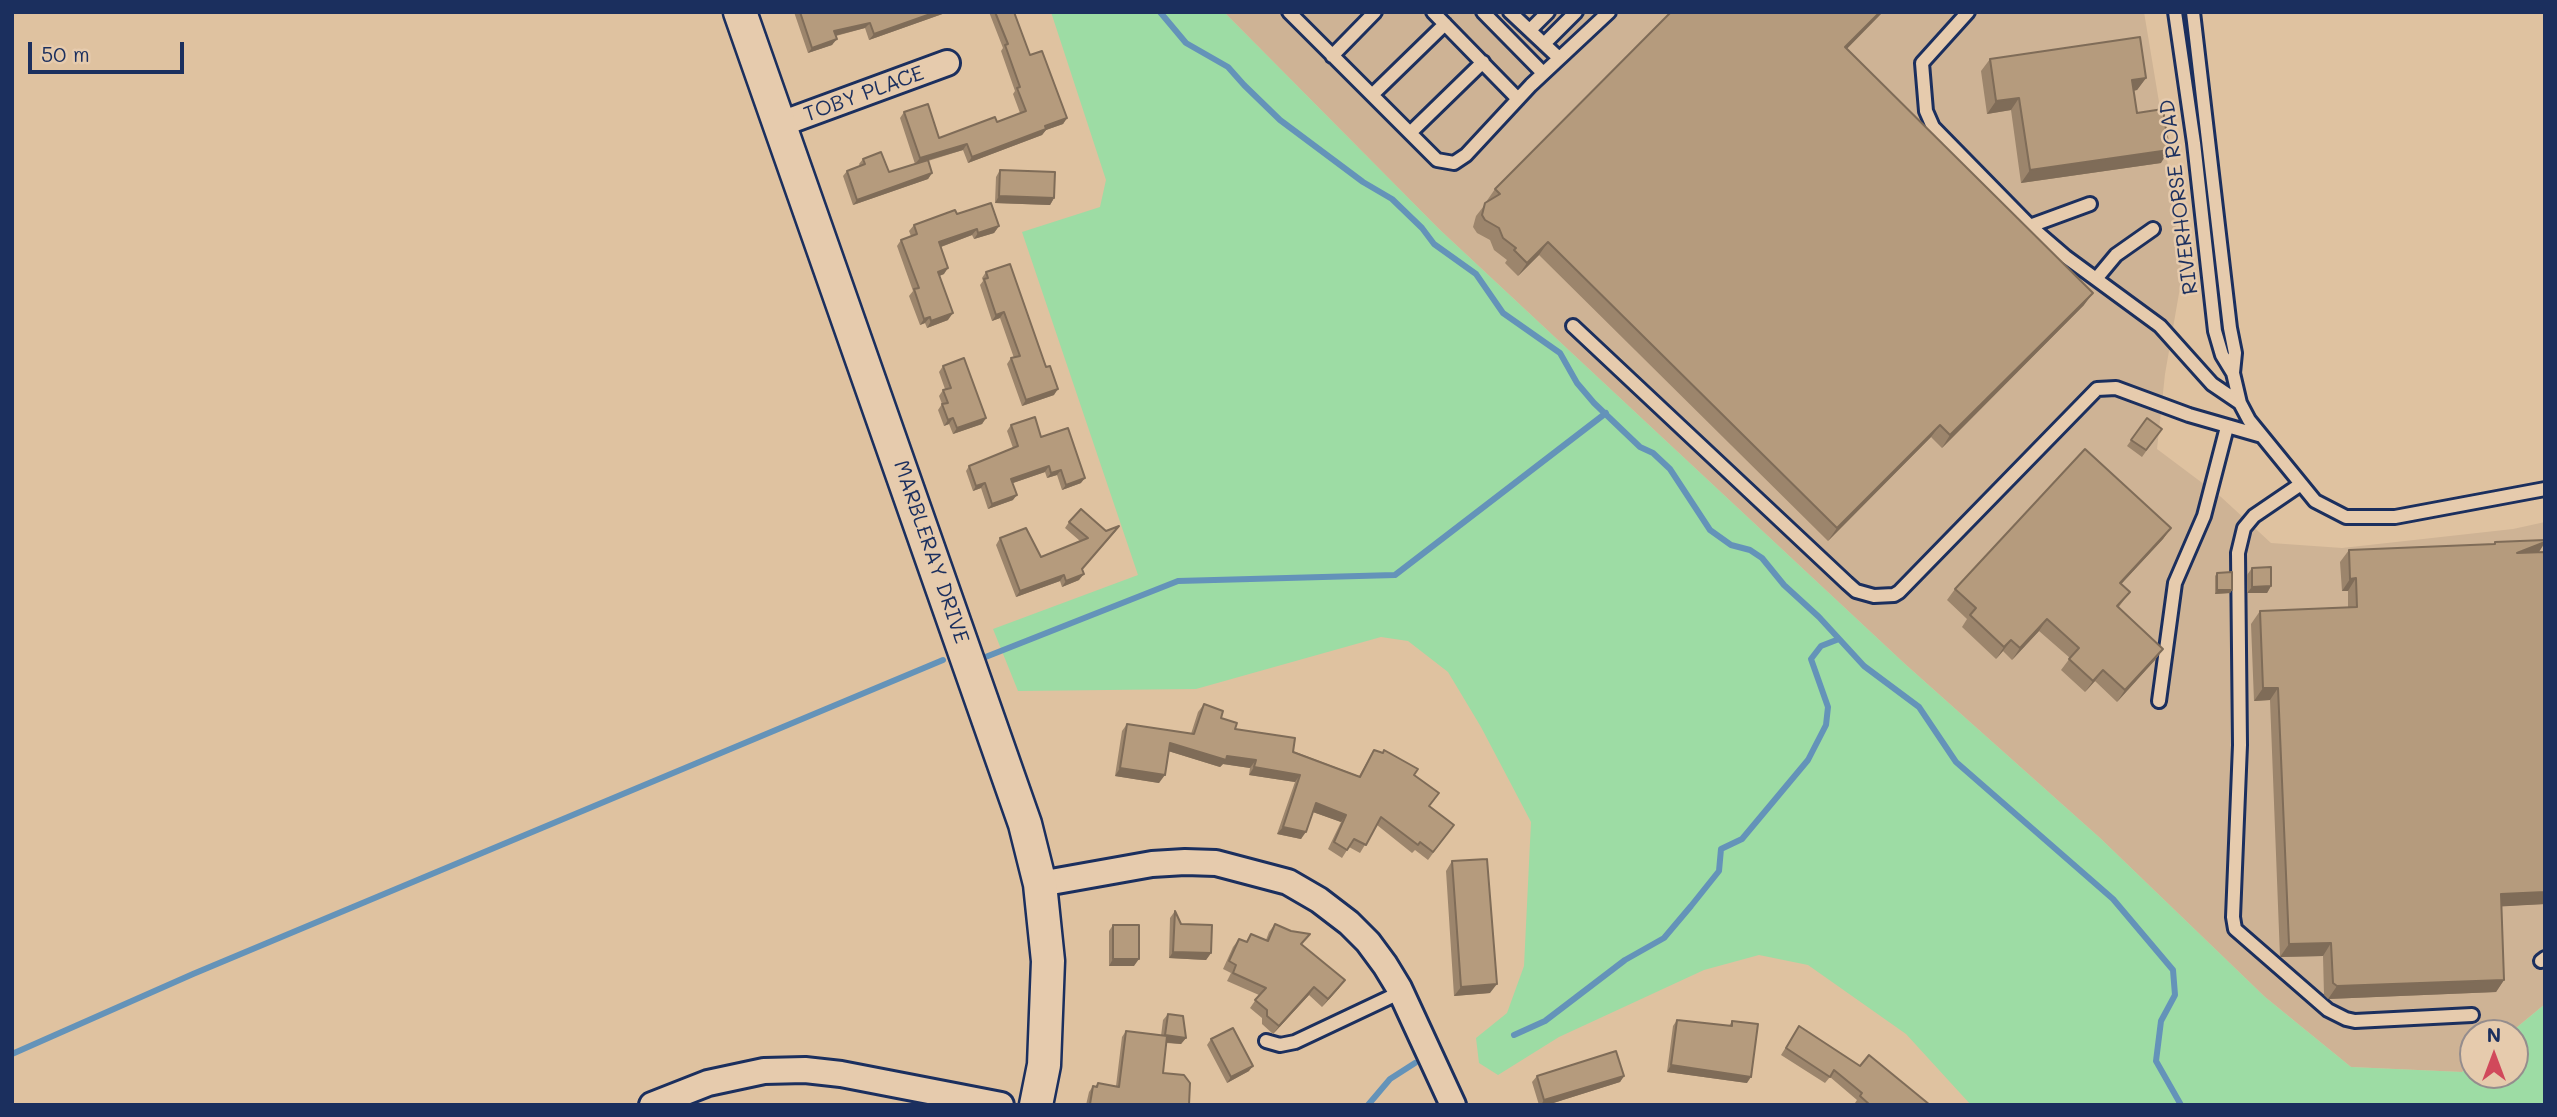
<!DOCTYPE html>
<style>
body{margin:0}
#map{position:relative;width:2557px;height:1117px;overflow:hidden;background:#dfc2a0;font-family:Mali,sans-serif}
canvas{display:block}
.frame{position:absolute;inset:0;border:14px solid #1b2f5e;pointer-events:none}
.north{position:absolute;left:2459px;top:1019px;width:70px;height:70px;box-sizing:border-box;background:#e6cbad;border:2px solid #958d8d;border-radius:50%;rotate:0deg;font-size:19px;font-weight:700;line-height:28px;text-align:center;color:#1b2f5e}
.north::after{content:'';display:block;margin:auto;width:24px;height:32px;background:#d1495b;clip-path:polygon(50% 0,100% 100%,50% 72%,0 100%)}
.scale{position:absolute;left:28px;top:42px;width:156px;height:32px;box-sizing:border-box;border:4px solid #1b2f5e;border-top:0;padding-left:9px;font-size:21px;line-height:24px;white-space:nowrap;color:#1b2f5e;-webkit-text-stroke:5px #e6cbad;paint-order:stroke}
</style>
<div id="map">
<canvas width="2557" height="1117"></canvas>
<div class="frame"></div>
<div class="north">N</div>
<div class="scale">50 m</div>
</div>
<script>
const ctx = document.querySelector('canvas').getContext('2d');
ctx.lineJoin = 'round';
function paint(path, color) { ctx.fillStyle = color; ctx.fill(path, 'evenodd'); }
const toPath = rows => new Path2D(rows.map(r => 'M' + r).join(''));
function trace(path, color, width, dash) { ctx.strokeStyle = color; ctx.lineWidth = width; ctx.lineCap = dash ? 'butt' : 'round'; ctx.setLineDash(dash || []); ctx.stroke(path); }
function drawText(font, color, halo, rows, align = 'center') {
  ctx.font = font + ' Mali,sans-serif'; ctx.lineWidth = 5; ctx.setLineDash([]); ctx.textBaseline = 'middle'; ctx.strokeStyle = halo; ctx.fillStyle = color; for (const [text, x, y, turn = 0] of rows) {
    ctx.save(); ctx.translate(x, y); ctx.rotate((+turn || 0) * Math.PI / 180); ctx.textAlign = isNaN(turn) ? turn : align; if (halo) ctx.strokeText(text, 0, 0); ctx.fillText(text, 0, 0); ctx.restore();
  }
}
const built = toPath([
 [1224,12,2144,12,2162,120,2182,276,2165,374,2157,449,2221,497,2271,543,2342,548,2513,529,2545,522,2545,1004,2510,1033,2473,1033,2473,1063,2462,1072,2351,1067,2265,997,2100,838,1905,664,1439,229]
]);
const green = toPath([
 [1051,12,1224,12,1439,229,1905,664,2100,838,2265,997,2351,1067,2462,1072,2473,1063,2473,1075,2515,1075,2515,1033,2510,1033,2545,1004,2545,1105,1971,1105,1906,1034,1808,965,1759,955,1704,970,1559,1037,1498,1075,1479,1063,1476,1038,1507,1013,1524,966,1531,822,1481,727,1448,672,1408,641,1381,637,1196,689,1018,691,993,629,1138,575,1022,232,1100,207,1106,180]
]);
const stream = toPath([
 [1160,12,1186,43,1228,67,1244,85,1280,120,1363,182,1392,199,1422,228,1434,244,1476,274,1503,313,1560,353,1577,383,1594,403,1640,447,1653,453,1670,469,1710,530,1731,545,1750,550,1762,558,1784,585,1819,617,1864,666,1919,707,1956,762,2113,899,2173,970,2175,995,2161,1021,2156,1061,2181,1105],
 [983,658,1178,581,1395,575,1606,413],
 [1514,1035,1545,1021,1625,960,1664,938,1691,906,1719,871,1721,849,1742,839,1808,760,1826,725,1828,707,1811,659,1821,646,1839,639],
 [12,1054,193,974,943,660],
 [1368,1105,1390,1079,1415,1063]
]);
const service = toPath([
 [1289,12,1437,160,1454,163,1466,155,1531,85,1609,12],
 [1433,12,1518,99],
 [1483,12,1543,73],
 [1510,12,1559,58],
 [1968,12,1922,63,1926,111,1933,127,2030,226,2066,257,2160,326,2212,384,2240,403],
 [2175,12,2194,143,2215,331,2222,355,2233,373],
 [2193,12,2230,328,2235,353,2233,373,2240,403,2249,420,2315,501,2346,517,2395,517,2545,489],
 [1530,30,1548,12],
 [1544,44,1576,12],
 [1332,56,1375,12],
 [1372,95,1445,24],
 [1410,133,1483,62],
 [2030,226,2090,204],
 [2096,279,2116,255,2153,229],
 [1573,326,1847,583,1856,591,1874,596,1894,595,1899,592,2097,389,2116,388,2189,415,2262,436],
 [2301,484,2254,516,2244,528,2238,553,2240,745,2233,917,2235,929,2328,1010,2346,1019,2355,1021,2472,1015],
 [2159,701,2175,583,2204,516,2227,427],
 [2541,961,2545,958],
 [1266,1041,1280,1045,1295,1042,1401,992]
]);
const minor = toPath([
 [781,124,947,63],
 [1040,884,1152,864,1185,862,1216,863,1288,882,1319,900,1349,923,1368,942,1385,965,1399,988,1453,1105],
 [652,1105,708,1083,764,1071,805,1070,841,1074,1001,1105]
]);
const tertiary = toPath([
 [740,12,1025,824,1040,884,1048,961,1044,1065,1036,1105]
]);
const wall = toPath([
 [794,12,948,12,869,40,865,28,836,36,832,45,808,53],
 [989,12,1018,12,1015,15,1030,55,1067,118,1063,124,1046,130,1042,135,968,163,963,150,928,161,932,173,928,179,853,205,843,176,847,171,860,166,859,164,863,159,889,172,915,164,900,118,904,112,939,138,997,122,1020,113,1013,94,1015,91,1001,51,1003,48],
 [1847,49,2084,305,1942,448,1931,437,1828,541,1539,255,1518,276,1505,263,1507,260,1494,250,1490,240,1477,233,1473,227,1476,216,1487,202,1486,202,1495,189],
 [1990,59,2146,78,2137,90,2134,91,2137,113,2161,163,2021,183,2011,110,1987,114,1981,71],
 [1000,170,1054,198,1050,205,995,203,996,177],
 [957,214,999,226,994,233,974,239,972,235,941,247,944,274,939,276,948,320,927,328,925,323,920,325,909,296,913,291,897,246,901,240,911,236,909,231,914,225],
 [986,272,1054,395,1022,406,1007,364,1011,358,1014,358,1000,318,992,321,980,285,983,281,982,278],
 [943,366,986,418,982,424,953,434,949,424,944,426,938,410,942,404,939,396,943,390,945,389,939,372],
 [2147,418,2162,429,2142,457,2127,446],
 [1011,425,1041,437,1081,483,1062,490,1057,475,1047,478,1045,472,1013,483,1013,500,988,509,981,488,973,491,966,471,969,466,1013,448,1007,431],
 [1069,522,1106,531,1119,526,1082,569,1079,580,1062,587,1060,581,1016,597,996,545,1000,538,1041,557,1080,541,1065,528],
 [2171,528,2163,539,2121,584,2130,592,2118,608,2163,649,2155,660,2117,702,2095,681,2085,692,2061,670,2070,658,2039,631,2012,660,2003,651,1996,659,1962,627,1967,619,1947,600,1955,589],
 [2495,542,2545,543,2538,553,2545,552,2545,904,2501,906,2504,980,2496,992,2328,999,2324,995,2323,956,2280,957,2270,700,2254,701,2251,624,2260,611,2348,607,2348,591,2342,591,2340,562,2349,550,2493,544],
 [2252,568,2271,586,2267,593,2247,593,2247,575],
 [2217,573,2232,590,2230,593,2215,594,2215,576],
 [1204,704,1235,729,1359,776,1374,750,1382,753,1384,750,1414,775,1430,806,1454,825,1428,860,1415,850,1412,853,1377,825,1360,853,1349,847,1342,858,1328,849,1341,822,1313,812,1301,839,1277,834,1295,782,1249,775,1250,768,1223,764,1220,767,1168,751,1159,783,1115,776,1122,731,1127,724,1191,734,1198,712],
 [1452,861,1490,993,1454,996,1446,871],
 [1175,911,1181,924,1211,953,1206,960,1169,958,1170,918],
 [1275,924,1302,945,1339,988,1322,1007,1309,995,1273,1034,1262,1024,1262,1018,1250,1008,1259,995,1227,981,1231,973,1223,969,1233,947,1239,939,1246,942,1251,934,1266,940,1269,932],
 [1113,925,1134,966,1109,966,1109,931],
 [1168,1014,1186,1038,1181,1044,1166,1043,1163,1073,1189,1105,1086,1105,1089,1092,1093,1086,1095,1087,1098,1083,1116,1086,1122,1037,1126,1031,1161,1036,1163,1020],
 [1677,1020,1729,1026,1732,1021,1747,1083,1667,1072,1673,1026],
 [1799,1026,1860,1066,1930,1105,1857,1105,1855,1103,1857,1100,1830,1077,1825,1083,1781,1055],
 [1211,1039,1249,1071,1227,1083,1207,1045],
 [1537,1076,1624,1076,1620,1082,1547,1105,1539,1105,1532,1082]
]);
const shadedWall = toPath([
 [936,12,948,12,869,40,874,34],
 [1880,12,1883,12,1836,60,1845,47],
 [870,23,865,28,830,37,834,31],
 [837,39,832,45,808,53,812,48],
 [2146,78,2137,90,2123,92,2132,80],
 [2019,98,2011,110,1987,114,1996,101],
 [1067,118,1063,124,1046,130,1042,135,968,163,972,157],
 [967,144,963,150,915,164,920,158],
 [2169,150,2161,163,2021,183,2030,170],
 [932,173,928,179,853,205,857,200],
 [999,196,1054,198,1050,205,995,203],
 [999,226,994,233,974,239,978,233],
 [977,229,972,235,935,249,939,242],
 [1548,242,1539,255,1518,276,1527,263],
 [948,268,944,274,934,278,938,272],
 [2093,293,2084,305,1942,448,1950,435],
 [1004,312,1000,318,992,321,996,315],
 [953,313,948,320,927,328,931,321],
 [930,317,925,323,920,325,924,319],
 [1058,389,1054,395,1022,406,1026,400],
 [953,418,949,424,944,426,948,420],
 [986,418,982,424,953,434,957,428],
 [1940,425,1931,437,1828,541,1837,528],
 [1049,466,1045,472,1007,485,1011,479],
 [1061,470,1057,475,1047,478,1051,473],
 [1085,478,1081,483,1062,490,1066,485],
 [985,483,981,488,973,491,976,486],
 [1017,495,1013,500,988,509,992,504],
 [1119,526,1115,532,1077,575,1082,569],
 [2171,528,2163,539,2112,594,2120,583],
 [2545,542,2537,555,2517,553],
 [1084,574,1079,580,1062,587,1066,581],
 [1064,575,1060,581,1016,597,1020,591],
 [2356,578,2348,591,2342,591,2350,579],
 [2271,586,2267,593,2247,593,2252,587],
 [2217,590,2232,590,2230,593,2215,594],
 [2047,619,2039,631,2012,660,2020,648],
 [2011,640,2003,651,1996,659,2004,647],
 [2163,649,2155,660,2117,702,2125,690],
 [2103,670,2095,681,2085,692,2093,681],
 [2263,688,2278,688,2270,700,2254,701],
 [1170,743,1227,756,1256,760,1250,768,1223,764,1220,767,1165,750],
 [1254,767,1300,775,1295,782,1249,775],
 [1120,768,1165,775,1159,783,1115,776],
 [1316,803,1346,815,1341,822,1310,811],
 [1283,827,1306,832,1301,839,1277,834],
 [2545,892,2545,904,2492,907,2501,894],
 [2331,943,2323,956,2280,957,2289,944],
 [1173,952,1211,953,1206,960,1169,958],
 [1113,959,1139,959,1134,966,1109,966],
 [1345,980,1339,988,1322,1007,1328,999],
 [2504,980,2496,992,2328,999,2337,986],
 [1497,984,1490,993,1454,996,1461,987],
 [1314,987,1309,995,1273,1034,1279,1026],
 [1165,1035,1186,1038,1181,1044,1161,1042],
 [1671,1065,1751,1077,1747,1083,1667,1072],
 [1253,1066,1249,1071,1227,1083,1231,1077],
 [1624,1076,1620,1082,1547,1105,1541,1105,1544,1100]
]);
const building = toPath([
 [800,12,936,12,874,34,870,23,834,31,837,39,812,48,800,12],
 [995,12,1014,12,1030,55,1042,51,1067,118,1045,126,1046,129,972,157,967,144,920,158,904,112,928,104,939,138,995,117,997,122,1026,111,1017,88,1020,87,1005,45,1008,44,995,12],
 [1671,12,1880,12,1845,47,2093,293,1950,435,1940,425,1837,528,1548,242,1527,263,1514,250,1516,248,1503,238,1499,228,1485,220,1482,215,1485,203,1500,194,1495,189,1671,12],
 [2140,37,2146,78,2132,80,2137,113,2163,109,2169,150,2030,170,2019,98,1996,101,1990,59,2140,37],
 [881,152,889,172,928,160,932,173,857,200,847,171,865,164,863,159,881,152],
 [1000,170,1055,172,1054,198,999,196,1000,170],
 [991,203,999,226,978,233,977,229,939,242,948,268,938,272,953,313,931,321,930,317,924,319,914,289,919,288,901,240,917,234,914,225,955,210,957,214,991,203],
 [1010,264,1046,367,1050,366,1058,389,1026,400,1011,358,1020,356,1004,312,996,315,984,279,988,278,986,272,1010,264],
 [964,358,986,418,957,428,953,418,948,420,942,404,948,403,943,390,951,388,943,366,964,358],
 [1035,417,1041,437,1068,428,1085,478,1066,485,1061,470,1051,473,1049,466,1011,479,1017,495,992,504,985,483,976,486,969,466,1018,446,1011,425,1035,417],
 [2147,418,2162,429,2146,450,2131,440,2147,418],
 [2085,449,2171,528,2120,583,2130,592,2117,606,2163,649,2125,690,2103,670,2093,681,2069,659,2079,648,2047,619,2020,648,2011,640,2004,647,1970,615,1976,608,1955,589,2085,449],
 [1081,509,1106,531,1119,526,1082,569,1084,574,1066,581,1064,575,1020,591,1000,538,1026,528,1041,557,1088,538,1069,522,1081,509],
 [2545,540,2545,542,2517,553,2545,552,2545,892,2501,894,2504,980,2337,986,2333,983,2331,943,2289,944,2278,688,2263,688,2260,611,2357,607,2356,578,2350,579,2349,550,2495,544,2495,542,2545,540],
 [2271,567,2271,586,2252,587,2252,568,2271,567],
 [2232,572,2232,590,2217,590,2217,573,2232,572],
 [1204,704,1223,711,1221,718,1237,723,1235,729,1295,738,1293,752,1360,777,1374,750,1383,753,1384,750,1418,769,1414,775,1439,793,1429,806,1454,825,1433,852,1420,842,1418,845,1381,817,1366,845,1354,839,1347,850,1334,842,1346,815,1316,803,1306,832,1283,827,1300,775,1254,767,1256,760,1227,756,1226,760,1170,743,1165,775,1120,768,1127,724,1194,734,1204,704],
 [1487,859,1497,984,1461,987,1452,861,1487,859],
 [1175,911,1181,924,1212,925,1211,953,1173,952,1175,911],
 [1275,924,1291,931,1310,934,1301,944,1345,980,1328,999,1314,987,1279,1026,1267,1016,1267,1010,1255,1000,1266,988,1233,973,1236,965,1229,961,1239,939,1247,942,1251,934,1268,941,1275,924],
 [1113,925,1139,925,1139,959,1113,959,1113,925],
 [1168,1014,1183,1016,1186,1038,1165,1035,1168,1014],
 [1677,1020,1732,1026,1732,1021,1758,1024,1751,1077,1671,1065,1677,1020],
 [1799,1026,1860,1066,1869,1055,1930,1105,1870,1105,1860,1096,1862,1093,1834,1070,1830,1077,1786,1048,1799,1026],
 [1233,1028,1253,1066,1231,1077,1211,1039,1233,1028],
 [1126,1031,1167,1036,1163,1073,1184,1075,1190,1083,1189,1105,1093,1105,1090,1104,1093,1086,1097,1087,1098,1083,1119,1087,1126,1031],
 [1616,1051,1624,1076,1544,1100,1537,1076,1616,1051]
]);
const streetNames = [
 ["TOBY PLACE",864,94,-20],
 ["RIVERHORSE ROAD",2179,197,-97],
 ["MARBLERAY DRIVE",931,552,71]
];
paint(built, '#ceb395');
paint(green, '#9ddca4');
trace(stream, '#6493b9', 6);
trace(service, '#1b2f5e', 18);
trace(minor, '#1b2f5e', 30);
trace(tertiary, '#1b2f5e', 37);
trace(service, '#e6cbad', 12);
trace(minor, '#e6cbad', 24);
trace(tertiary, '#e6cbad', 32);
paint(wall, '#9c856c');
paint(shadedWall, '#7f6c58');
paint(building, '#b59b7d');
trace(building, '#7f6c58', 2);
drawText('21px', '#1b2f5e', '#e6cbad', streetNames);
</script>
